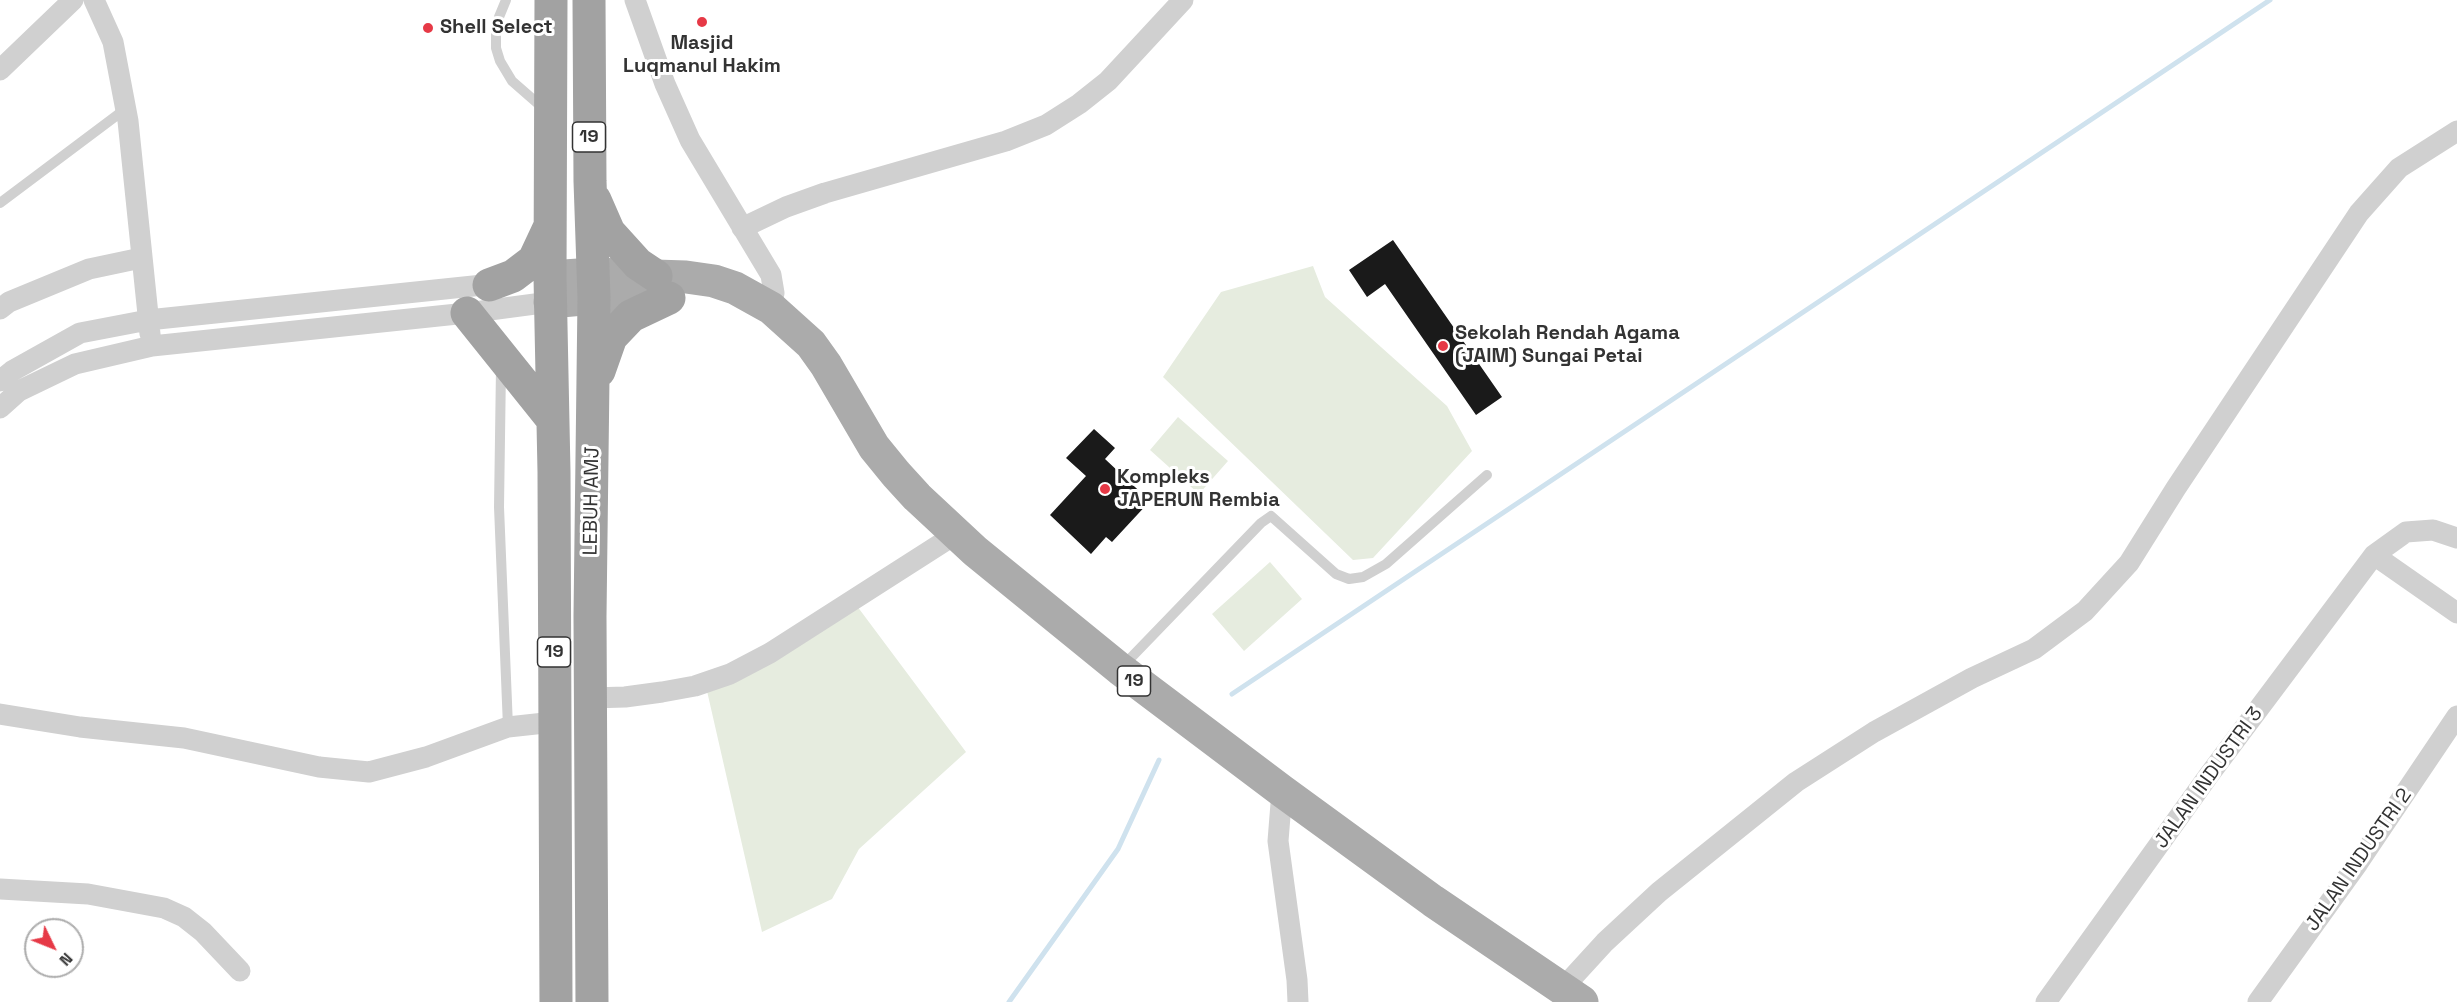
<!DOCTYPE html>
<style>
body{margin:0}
#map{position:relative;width:2457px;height:1002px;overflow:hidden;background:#fff;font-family:"Space Grotesk",sans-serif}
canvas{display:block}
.north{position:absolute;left:24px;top:918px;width:60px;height:60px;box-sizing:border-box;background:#fff;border:2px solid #adadad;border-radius:50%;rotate:133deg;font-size:16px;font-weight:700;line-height:24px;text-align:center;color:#333}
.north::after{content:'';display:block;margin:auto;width:21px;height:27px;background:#e63946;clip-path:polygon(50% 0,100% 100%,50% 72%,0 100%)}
</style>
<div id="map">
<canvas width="2457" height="1002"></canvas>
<div class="north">N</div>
</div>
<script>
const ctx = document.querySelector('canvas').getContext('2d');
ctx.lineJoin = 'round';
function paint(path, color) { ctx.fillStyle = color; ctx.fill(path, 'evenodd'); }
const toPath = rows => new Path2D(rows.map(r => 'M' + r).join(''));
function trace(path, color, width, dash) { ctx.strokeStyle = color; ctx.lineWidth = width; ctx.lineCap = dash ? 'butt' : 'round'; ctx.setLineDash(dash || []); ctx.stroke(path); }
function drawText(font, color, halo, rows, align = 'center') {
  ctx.font = font + ' "Space Grotesk",sans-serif'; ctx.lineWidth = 6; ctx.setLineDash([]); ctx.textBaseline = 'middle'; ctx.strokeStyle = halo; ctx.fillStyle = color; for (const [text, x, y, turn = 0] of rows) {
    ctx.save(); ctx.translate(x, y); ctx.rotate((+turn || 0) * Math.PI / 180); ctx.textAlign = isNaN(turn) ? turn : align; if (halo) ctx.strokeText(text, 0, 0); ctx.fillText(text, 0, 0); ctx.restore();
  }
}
const green = toPath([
 [1313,266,1325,297,1447,406,1472,451,1373,558,1353,560,1163,377,1221,292],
 [1178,417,1228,461,1199,494,1150,450],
 [1270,562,1302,599,1244,651,1212,614],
 [857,606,966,752,859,849,832,899,762,932,707,691]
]);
const stream = toPath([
 [1232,694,2270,0],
 [1009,1002,1118,849,1159,760]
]);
const building = toPath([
 [1393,240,1502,397,1476,415,1385,284,1367,297,1349,270],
 [1094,429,1115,448,1105,459,1150,501,1112,542,1106,537,1091,554,1050,515,1086,476,1066,458]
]);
const service = toPath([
 [506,0,499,17,496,33,496,48,500,61,512,81,544,109],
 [0,203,124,110],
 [501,368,499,507,508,727],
 [1122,667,1261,523,1271,516,1336,574,1349,579,1363,577,1386,564,1487,475]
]);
const minor = toPath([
 [94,0,113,42,128,121,150,334],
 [635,0,665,84,690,140,771,275,774,293,771,308],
 [0,70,73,0],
 [742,228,786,207,825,193,1006,141,1046,125,1079,104,1108,81,1183,0],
 [0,309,9,302,89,269,141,258],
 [0,381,12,371,80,333,148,320,502,283],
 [0,408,19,391,75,364,152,346,467,313,550,302],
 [2374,555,2457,613],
 [591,698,625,697,662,692,695,686,730,674,770,653,956,534],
 [0,714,80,727,184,738,319,767,369,772,426,757,508,727,554,722],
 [1282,791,1278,841,1297,980,1298,1002],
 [0,889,88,894,164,908,184,917,203,932,240,971],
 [1562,989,1605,942,1659,892,1796,782,1874,732,1972,678,2034,649,2085,611,2129,563,2176,488,2359,213,2399,168,2457,131],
 [2046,1002,2209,775,2374,555,2406,532,2433,530,2457,538],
 [2258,1002,2358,863,2457,716]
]);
const primary = toPath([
 [550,277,593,274,686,277,714,281,735,288,771,308,811,344,826,365,874,447,896,474,917,497,975,551,1120,669,1282,791,1433,901,1582,1002],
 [550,302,594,298,666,298]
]);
const trunk = toPath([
 [551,0,550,277,554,472,556,1002],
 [589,0,590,181,594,298,590,616,592,1002],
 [595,200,609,232,638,264,656,276],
 [489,285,513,276,534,260,549,228],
 [467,313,552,419],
 [599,371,611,337,631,316,669,298]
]);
const markers = [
 [702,22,6,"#e63946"],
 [428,28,6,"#e63946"],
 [1443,346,6,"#e63946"],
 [1105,489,6,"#e63946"]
];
const shields = [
 [589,137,33],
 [554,652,33],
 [1134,681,33]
];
const shieldNames = [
 ["19",589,137],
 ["19",554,652],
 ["19",1134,681]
];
const poiNames = [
 ["Shell Select",440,28],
 ["Masjid",702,44,"center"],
 ["Luqmanul Hakim",702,67,"center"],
 ["Sekolah Rendah Agama",1455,334],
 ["(JAIM) Sungai Petai",1455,357],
 ["Kompleks",1117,478],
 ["JAPERUN Rembia",1117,501]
];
const streetNames = [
 ["LEBUH AMJ",592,501,-89],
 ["JALAN INDUSTRI 3",2209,778,-54],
 ["JALAN INDUSTRI 2",2359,860,-55]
];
paint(green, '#e6ecdf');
trace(stream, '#cfe2ee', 5);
paint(building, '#1a1a1a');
trace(service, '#d0d0d0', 10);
trace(minor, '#d0d0d0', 21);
trace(primary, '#ababab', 33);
trace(trunk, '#a2a2a2', 33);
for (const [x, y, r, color] of markers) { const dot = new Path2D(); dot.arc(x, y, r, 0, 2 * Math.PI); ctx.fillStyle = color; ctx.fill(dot); trace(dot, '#fff', 2); }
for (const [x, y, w] of shields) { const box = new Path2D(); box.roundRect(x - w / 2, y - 15, w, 30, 4.5); ctx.fillStyle = '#fff'; ctx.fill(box); trace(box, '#333', 1.5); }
drawText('bold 18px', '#333', null, shieldNames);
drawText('bold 20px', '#333', '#fff', poiNames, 'left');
drawText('20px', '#333', '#fff', streetNames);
</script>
